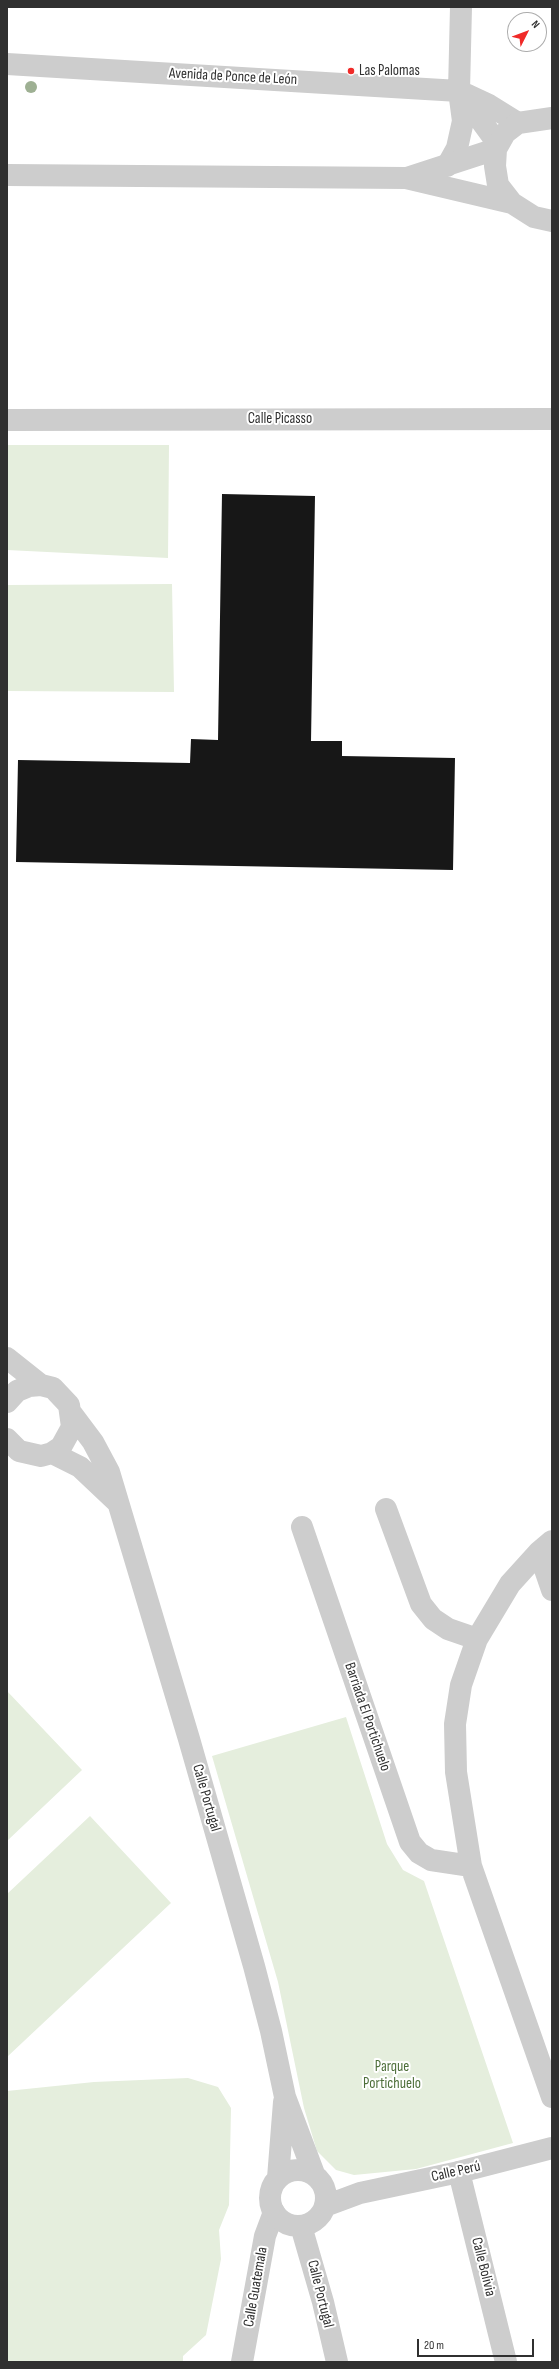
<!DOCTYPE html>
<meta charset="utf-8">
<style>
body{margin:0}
#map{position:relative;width:559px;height:2369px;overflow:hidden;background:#fff;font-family:"Sofia Sans Condensed",sans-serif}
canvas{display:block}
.frame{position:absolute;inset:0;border:8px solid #303030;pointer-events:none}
.north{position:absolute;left:507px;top:12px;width:40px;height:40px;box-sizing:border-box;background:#fff;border:1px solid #acacac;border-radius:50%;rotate:48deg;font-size:11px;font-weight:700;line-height:16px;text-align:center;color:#303030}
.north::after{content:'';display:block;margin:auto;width:14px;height:18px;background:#f02a28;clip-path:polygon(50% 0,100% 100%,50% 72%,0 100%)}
.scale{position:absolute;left:417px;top:2339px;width:117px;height:18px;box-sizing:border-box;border:2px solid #303030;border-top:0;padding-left:5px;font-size:12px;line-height:14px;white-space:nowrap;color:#303030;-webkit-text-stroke:3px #fff;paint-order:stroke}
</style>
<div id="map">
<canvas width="559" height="2369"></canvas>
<div class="frame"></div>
<div class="north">N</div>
<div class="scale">20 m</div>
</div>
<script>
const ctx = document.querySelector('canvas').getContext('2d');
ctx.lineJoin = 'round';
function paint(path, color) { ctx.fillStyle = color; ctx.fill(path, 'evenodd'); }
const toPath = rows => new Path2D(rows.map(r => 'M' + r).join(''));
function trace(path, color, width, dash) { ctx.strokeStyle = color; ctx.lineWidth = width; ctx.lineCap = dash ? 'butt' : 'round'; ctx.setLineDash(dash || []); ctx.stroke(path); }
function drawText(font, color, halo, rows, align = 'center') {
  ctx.font = font + ' "Sofia Sans Condensed",sans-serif'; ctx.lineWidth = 4; ctx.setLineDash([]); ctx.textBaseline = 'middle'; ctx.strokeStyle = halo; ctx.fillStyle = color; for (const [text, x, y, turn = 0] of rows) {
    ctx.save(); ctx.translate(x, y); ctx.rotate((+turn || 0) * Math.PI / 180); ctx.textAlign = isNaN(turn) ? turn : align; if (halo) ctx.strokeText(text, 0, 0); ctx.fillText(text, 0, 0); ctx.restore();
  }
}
const green = toPath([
 [7,445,169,445,168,558,7,550],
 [172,584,174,692,7,691,7,585],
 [7,1691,82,1770,7,1841],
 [346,1717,387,1844,403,1870,424,1881,513,2143,416,2169,354,2175,336,2170,317,2151,304,2108,278,1982,212,1756],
 [90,1816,171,1903,7,2057,7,1894],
 [188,2078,218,2087,231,2108,229,2205,219,2230,221,2259,206,2335,183,2356,183,2362,7,2362,7,2091,94,2082]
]);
const building = toPath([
 [222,494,315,496,311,741,342,741,342,756,455,758,453,870,16,862,18,760,190,763,191,739,218,740]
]);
const minor = toPath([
 [7,64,459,91,489,105,518,123],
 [461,93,498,144],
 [447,166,457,148,463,121,459,91,461,7],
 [7,420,552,419],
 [386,1509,421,1604,433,1619,448,1629,477,1639],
 [302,1527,410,1842,419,1853,431,1860,471,1866],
 [552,1541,539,1552,510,1584,477,1639,461,1685,455,1724,456,1772,471,1866,552,2097],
 [539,1552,552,1590],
 [459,2172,506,2362],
 [242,2362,265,2236,274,2212]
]);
const tertiary = toPath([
 [552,118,518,123,505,133,496,149,495,166,498,185,512,203,534,217,552,221],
 [7,175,406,178,512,203],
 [407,178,496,149],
 [7,1358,41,1385],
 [7,1402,17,1391,29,1386,41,1385,53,1388,69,1405,72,1427,61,1447,52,1453,41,1456,19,1451,7,1439],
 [72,1414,93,1442,109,1472,189,1739,254,1966,271,2031,285,2097,314,2174],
 [52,1453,80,1467,116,1501],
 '270 2198a28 28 0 1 1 56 0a28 28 0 1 1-56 0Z',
 [278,2178,284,2102],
 [325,2206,360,2193,459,2172,552,2148],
 [301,2226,323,2302,337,2362]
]);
const trees = [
 [31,87]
];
const markers = [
 [351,71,4,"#f02a28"]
];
const poiNames = [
 ["Las Palomas",359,71]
];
const streetNames = [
 ["Avenida de Ponce de León",233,77,3],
 ["Calle Picasso",280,419],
 ["Barriada El Portichuelo",367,1717,71],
 ["Calle Portugal",206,1798,74],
 ["Calle Perú",456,2172,-13],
 ["Calle Bolivia",483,2267,76],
 ["Calle Guatemala",256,2287,-80],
 ["Calle Portugal",320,2294,76]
];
const parkNames = [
 ["Parque",392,2067],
 ["Portichuelo",392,2084]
];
paint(green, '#e5eedd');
paint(building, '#171717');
trace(minor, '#cdcdcd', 22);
trace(tertiary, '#cdcdcd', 22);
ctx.fillStyle = '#9eb093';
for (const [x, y] of trees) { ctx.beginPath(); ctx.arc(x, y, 6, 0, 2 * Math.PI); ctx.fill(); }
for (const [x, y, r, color] of markers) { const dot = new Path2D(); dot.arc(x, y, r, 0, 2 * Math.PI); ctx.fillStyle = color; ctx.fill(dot); trace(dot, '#fff', 1.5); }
drawText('15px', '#303030', '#fff', poiNames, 'left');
drawText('15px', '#303030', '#fff', streetNames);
drawText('15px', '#4e6f3a', '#fff', parkNames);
</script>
